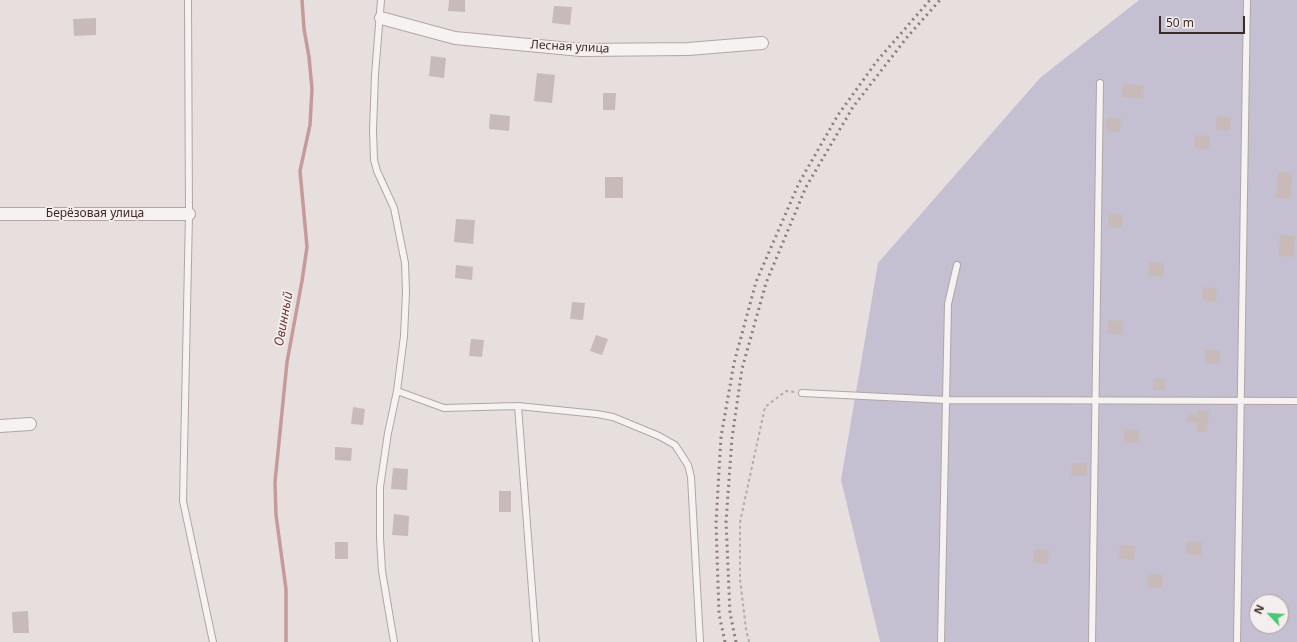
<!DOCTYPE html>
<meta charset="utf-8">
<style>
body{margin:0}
#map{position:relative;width:1297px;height:642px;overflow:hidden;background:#e7dfde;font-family:"Noto Sans",sans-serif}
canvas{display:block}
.north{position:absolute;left:1249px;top:594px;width:40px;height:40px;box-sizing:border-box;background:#f5eeee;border:1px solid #aca09f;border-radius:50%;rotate:295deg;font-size:11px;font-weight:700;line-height:16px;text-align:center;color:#3e2b28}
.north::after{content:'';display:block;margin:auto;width:14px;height:18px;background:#46c972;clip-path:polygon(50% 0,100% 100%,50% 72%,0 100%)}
.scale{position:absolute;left:1159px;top:16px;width:86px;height:18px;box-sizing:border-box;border:2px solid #3e2b28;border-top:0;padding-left:5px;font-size:12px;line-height:14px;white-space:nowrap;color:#3e2b28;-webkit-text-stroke:3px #f5eeee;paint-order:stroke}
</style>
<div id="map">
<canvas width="1297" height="642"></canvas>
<div class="north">N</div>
<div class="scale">50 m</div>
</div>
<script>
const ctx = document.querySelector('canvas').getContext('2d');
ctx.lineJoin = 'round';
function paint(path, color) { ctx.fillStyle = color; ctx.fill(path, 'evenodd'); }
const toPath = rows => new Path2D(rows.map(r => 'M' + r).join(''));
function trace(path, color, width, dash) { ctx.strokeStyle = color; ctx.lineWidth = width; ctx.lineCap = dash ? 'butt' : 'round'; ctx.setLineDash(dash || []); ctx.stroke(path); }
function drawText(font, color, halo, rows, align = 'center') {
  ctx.font = font + ' "Noto Sans",sans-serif'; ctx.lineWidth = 3.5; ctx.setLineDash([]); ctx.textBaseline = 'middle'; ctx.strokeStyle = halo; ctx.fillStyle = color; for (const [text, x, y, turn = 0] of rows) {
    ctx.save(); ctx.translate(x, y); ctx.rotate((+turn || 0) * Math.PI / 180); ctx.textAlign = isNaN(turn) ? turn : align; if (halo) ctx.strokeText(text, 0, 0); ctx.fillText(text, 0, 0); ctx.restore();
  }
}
const green = toPath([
 [1139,0,1297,0,1297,642,880,642,841,480,878,263,1040,78],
 [1257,602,1281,602,1281,626,1257,626]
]);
const stream = toPath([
 [286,642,286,589,276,515,275,482,287,362,302,281,307,247,300,171,310,125,312,89,309,57,304,29,302,0]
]);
const building = toPath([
 [449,0,465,0,465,12,448,11],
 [554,6,572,7,570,25,552,23],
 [96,18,96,35,74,36,73,19],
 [431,56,446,58,444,78,429,76],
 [537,73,555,75,552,103,534,101],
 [1123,84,1144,85,1143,99,1122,97],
 [603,93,616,93,615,110,603,110],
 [490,114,510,116,509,131,489,129],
 [1217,116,1231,118,1230,131,1216,130],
 [1107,117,1121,119,1120,132,1106,131],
 [1195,135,1210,136,1209,150,1194,148],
 [1278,172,1292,173,1291,199,1276,198],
 [605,177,623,177,623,198,605,198],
 [1109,213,1123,215,1122,228,1108,227],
 [456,219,475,220,473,244,454,242],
 [1280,235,1295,236,1293,257,1279,256],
 [1149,262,1164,263,1163,277,1148,276],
 [456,265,473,267,472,280,455,278],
 [1203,287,1217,288,1216,302,1202,300],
 [572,302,585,303,583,320,570,319],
 [1108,320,1123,321,1122,335,1107,333],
 [596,335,608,339,602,355,590,351],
 [471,339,484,340,482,357,469,356],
 [1205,350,1220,350,1220,364,1205,363],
 [1153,379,1166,379,1165,390,1153,390],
 [353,407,365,409,363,425,351,424],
 [1197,410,1209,411,1207,432,1196,431,1197,423,1187,422,1188,413,1197,414],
 [1124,429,1139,430,1139,443,1124,443],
 [335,447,352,448,351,461,335,460],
 [1072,463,1087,463,1087,476,1071,476],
 [393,468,408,469,407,490,391,489],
 [499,491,511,491,511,512,499,512],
 [394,514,409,516,408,536,392,535],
 [1187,541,1202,542,1201,556,1186,554],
 [335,542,348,542,348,559,335,559],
 [1120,545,1135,546,1134,560,1119,558],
 [1034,549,1049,550,1048,564,1033,562],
 [1148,573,1163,575,1162,588,1147,587],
 [1281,605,1290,605,1290,621,1281,621],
 [28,611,29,633,13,633,12,612]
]);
const path = toPath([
 [749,642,746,629,740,579,740,522,765,407,786,391,795,392]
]);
const lane = toPath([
 [188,0,189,214,183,501,213,642],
 [381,0,375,75,373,130,374,160,377,171,394,208,405,263,406,292,404,336,397,391,444,408,518,406,597,414,613,417,659,436,675,445,688,465,691,477,700,642],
 [802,393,946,400,1297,401],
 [518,406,536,642],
 [394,642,382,571,380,538,380,487,388,433,397,391],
 [941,642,948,304,957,265],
 [1092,642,1100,83],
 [1237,642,1247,0]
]);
const street = toPath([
 [381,18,455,38,581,50,688,49,762,43],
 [0,214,189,214],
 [0,426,30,424]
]);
const rail = toPath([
 [725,642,719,614,716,523,721,437,734,363,756,282,799,183,838,115,877,61,930,0],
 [736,642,730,613,726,522,732,438,742,369,766,283,806,187,853,107,908,36,940,0]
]);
const streetNames = [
 ["Лесная улица",570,47,3],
 ["Берёзовая улица",95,214]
];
const waterNames = [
 ["Овинный",284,319,-80]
];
paint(green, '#c4c0d1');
trace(stream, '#c79a9a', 3.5);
paint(building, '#c7bab9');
trace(lane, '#b1a5a4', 8);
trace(street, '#b1a5a4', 14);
trace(path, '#b4aaa9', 2, [3, 3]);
trace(lane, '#f6f2f1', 6);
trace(street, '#f6f2f1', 12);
trace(rail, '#907b78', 3, [2, 4]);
drawText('12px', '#3e2b28', '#f5eeee', streetNames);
drawText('italic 13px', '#703634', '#f5eeee', waterNames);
</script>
